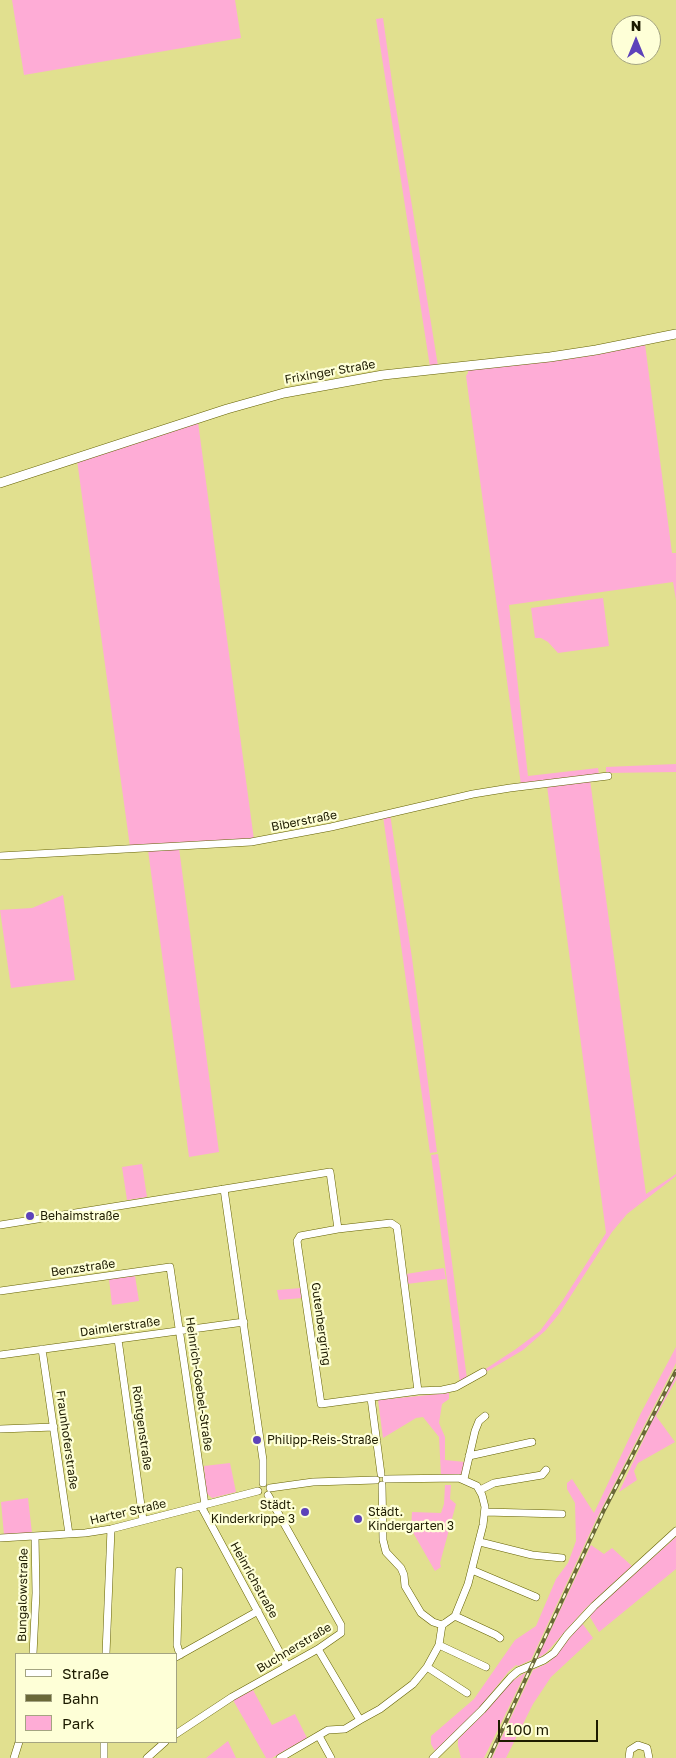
<!DOCTYPE html>
<meta charset="utf-8">
<style>
body{margin:0}
#map{position:relative;width:676px;height:1758px;overflow:hidden;background:#e1e08f;font-family:"Golos Text",sans-serif}
canvas{display:block}
.legend{position:absolute;left:15px;top:1653px;width:162px;height:90px;box-sizing:border-box;background:#feffd7;border:1px solid #a4a481;margin:0;padding:6px 9px;list-style:none;font-size:15px;color:#1d1b00}
.legend li{display:flex;align-items:center;gap:10px;height:25px}
.legend b{width:25px;border:1px solid #a4a481}
.north{position:absolute;left:611px;top:15px;width:50px;height:50px;box-sizing:border-box;background:#feffd7;border:1px solid #a4a481;border-radius:50%;rotate:0deg;font-size:14px;font-weight:700;line-height:20px;text-align:center;color:#1d1b00}
.north::after{content:'';display:block;margin:auto;width:18px;height:22px;background:#5d42ba;clip-path:polygon(50% 0,100% 100%,50% 72%,0 100%)}
.scale{position:absolute;left:498px;top:1720px;width:100px;height:22px;box-sizing:border-box;border:2px solid #1d1b00;border-top:0;padding-left:6px;font-size:15px;line-height:18px;white-space:nowrap;color:#1d1b00;-webkit-text-stroke:4px #feffd7;paint-order:stroke}
</style>
<div id="map">
<canvas width="676" height="1758"></canvas>
<ul class="legend">
<li><b style="height:6px;background:#fff"></b>Straße</li>
<li><b style="height:6px;background:#6a6838"></b>Bahn</li>
<li><b style="height:14px;background:#feacd6"></b>Park</li>
</ul>
<div class="north">N</div>
<div class="scale">100 m</div>
</div>
<script>
const ctx = document.querySelector('canvas').getContext('2d');
ctx.lineJoin = 'round';
function paint(path, color) { ctx.fillStyle = color; ctx.fill(path, 'evenodd'); }
const toPath = rows => new Path2D(rows.map(r => 'M' + r).join(''));
function trace(path, color, width, dash) { ctx.strokeStyle = color; ctx.lineWidth = width; ctx.lineCap = dash ? 'butt' : 'round'; ctx.setLineDash(dash || []); ctx.stroke(path); }
function drawText(font, color, halo, rows, align = 'center') {
  ctx.font = font + ' "Golos Text",sans-serif'; ctx.lineWidth = 4.5; ctx.setLineDash([]); ctx.textBaseline = 'middle'; ctx.strokeStyle = halo; ctx.fillStyle = color; for (const [text, x, y, turn = 0] of rows) {
    ctx.save(); ctx.translate(x, y); ctx.rotate((+turn || 0) * Math.PI / 180); ctx.textAlign = isNaN(turn) ? turn : align; if (halo) ctx.strokeText(text, 0, 0); ctx.fillText(text, 0, 0); ctx.restore();
  }
}
const green = toPath([
 [12,0,235,0,241,38,24,75],
 [383,18,393,89,438,366,430,367,376,19],
 [645,344,672,553,676,553,676,600,673,582,509,605,528,776,598,768,599,774,595,776,521,785,466,376,468,373,468,369],
 [198,422,254,840,130,847,77,460],
 [603,598,609,646,558,653,548,642,541,638,535,638,531,608],
 [676,764,676,772,606,773,606,767],
 [590,780,646,1194,676,1174,676,1176,627,1214,612,1232,559,1314,545,1331,523,1350,486,1372,484,1370,516,1349,540,1331,563,1300,606,1233,547,786],
 [390,814,412,958,437,1152,430,1153,383,816],
 [179,848,219,1152,189,1157,148,850],
 [63,895,75,980,11,988,0,910,32,908],
 [438,1154,467,1379,460,1383,431,1155],
 [142,1164,147,1197,127,1200,122,1167],
 [444,1268,446,1279,407,1284,406,1274],
 [135,1276,139,1301,112,1305,109,1279],
 [301,1288,302,1298,279,1300,277,1290],
 [676,1347,676,1363,597,1518,531,1660,518,1666,516,1665,509,1671,477,1711,435,1751,431,1744,431,1736,474,1699,515,1640,536,1626,556,1579,568,1563,576,1541,575,1503,567,1489,567,1483,572,1479,594,1513,641,1413],
 [676,1375,676,1380,656,1416,675,1442,638,1463,634,1471,637,1480,619,1492,655,1415],
 [449,1393,449,1399,442,1404,439,1423,445,1437,445,1460,465,1462,462,1477,441,1475,439,1437,423,1417,416,1418,383,1438,378,1400],
 [230,1463,236,1492,212,1498,206,1493,204,1466],
 [445,1485,451,1485,450,1499,456,1504,440,1563,441,1567,435,1571,411,1529,412,1512,441,1513,444,1504],
 [28,1498,32,1533,4,1535,1,1502],
 [676,1537,676,1569,599,1632,590,1617,592,1612],
 [591,1545,604,1554,612,1548,632,1566,585,1609,546,1653,537,1659],
 [582,1623,593,1638,551,1677,533,1704,506,1758,492,1758,533,1670,548,1663,555,1656],
 [526,1672,484,1758,461,1758,458,1746,458,1739,487,1710,508,1684],
 [253,1690,272,1725,295,1714,307,1738,272,1758,266,1758,233,1700],
 [228,1741,236,1758,206,1758]
]);
const minor = toPath([
 [0,856,251,842,331,827,473,794,510,788,608,776],
 [224,1189,263,1460,263,1483],
 [0,1225,330,1172,338,1229,300,1236,297,1241,321,1404,418,1391,397,1227,391,1223,338,1229],
 [0,1291,170,1267,205,1505],
 [118,1339,143,1520],
 [42,1349,69,1534],
 [0,1355,244,1322],
 [418,1391,442,1390,456,1387,483,1372],
 [371,1398,381,1474],
 [0,1429,54,1427],
 [469,1456,532,1442],
 [464,1479,475,1431,479,1421,485,1416],
 [382,1485,383,1540,386,1552,401,1568,404,1575,405,1586,421,1613,433,1622,442,1625,445,1623,455,1616,468,1584,483,1525,485,1507,482,1495,477,1486,459,1478,386,1479],
 [270,1488,313,1482,376,1480],
 [480,1490,494,1483,542,1475,546,1470],
 [201,1506,287,1666],
 [485,1512,562,1514],
 [0,1538,85,1533,111,1529,258,1491],
 [480,1542,532,1555,562,1558],
 [472,1570,536,1597],
 [179,1571,177,1645,180,1655],
 [455,1616,496,1635,500,1638],
 [439,1645,486,1667],
 [318,1649,360,1720,380,1709,413,1684,427,1667,439,1645,442,1625],
 [33,1654,36,1593,35,1536],
 [106,1654,111,1529],
 [176,1657,258,1611],
 [427,1667,467,1693],
 [176,1734,232,1697,318,1649,341,1633,341,1625,268,1495],
 [319,1736,331,1758],
 [14,1758,19,1742],
 [104,1758,104,1742],
 [147,1758,165,1742],
 [280,1758,328,1730,345,1729,360,1720],
 [433,1758,482,1710,511,1677,518,1671,544,1660,554,1653,567,1635,594,1606,676,1531],
 [629,1758,630,1750,638,1745,647,1748,649,1758]
]);
const tertiary = toPath([
 [0,483,227,409,284,393,383,375,550,357,596,350,676,334]
]);
const rail = toPath([
 [489,1758,604,1510,676,1371]
]);
const markers = [
 [30,1216,5,"#5d42ba"],
 [257,1440,5,"#5d42ba"],
 [305,1512,5,"#5d42ba"],
 [358,1519,5,"#5d42ba"]
];
const streetNames = [
 ["Frixinger Straße",330,372,-10],
 ["Biberstraße",304,821,-11],
 ["Benzstraße",83,1268,-8],
 ["Gutenbergring",321,1324,82],
 ["Daimlerstraße",120,1327,-8],
 ["Heinrich-Goebel-Straße",199,1384,82],
 ["Röntgenstraße",142,1428,82],
 ["Fraunhoferstraße",67,1440,82],
 ["Harter Straße",128,1512,-13],
 ["Heinrichstraße",254,1580,61],
 ["Bungalowstraße",23,1595,-89],
 ["Buchnerstraße",294,1648,-31]
];
const poiNames = [
 ["Behaimstraße",40,1216],
 ["Philipp-Reis-Straße",267,1440],
 ["Städt.",295,1505,"right"],
 ["Kinderkrippe 3",295,1519,"right"],
 ["Städt.",368,1512],
 ["Kindergarten 3",368,1526]
];
paint(green, '#feacd6');
trace(minor, '#636002', 8);
trace(tertiary, '#636002', 10);
trace(minor, '#fff', 7);
trace(tertiary, '#fff', 9);
trace(rail, '#6a6838', 4);
trace(rail, '#feffd7', 2, [5.5]);
for (const [x, y, r, color] of markers) { const dot = new Path2D(); dot.arc(x, y, r, 0, 2 * Math.PI); ctx.fillStyle = color; ctx.fill(dot); trace(dot, '#feffd7', 2); }
drawText('12px', '#1d1b00', '#feffd7', streetNames);
drawText('12px', '#1d1b00', '#feffd7', poiNames, 'left');
</script>
